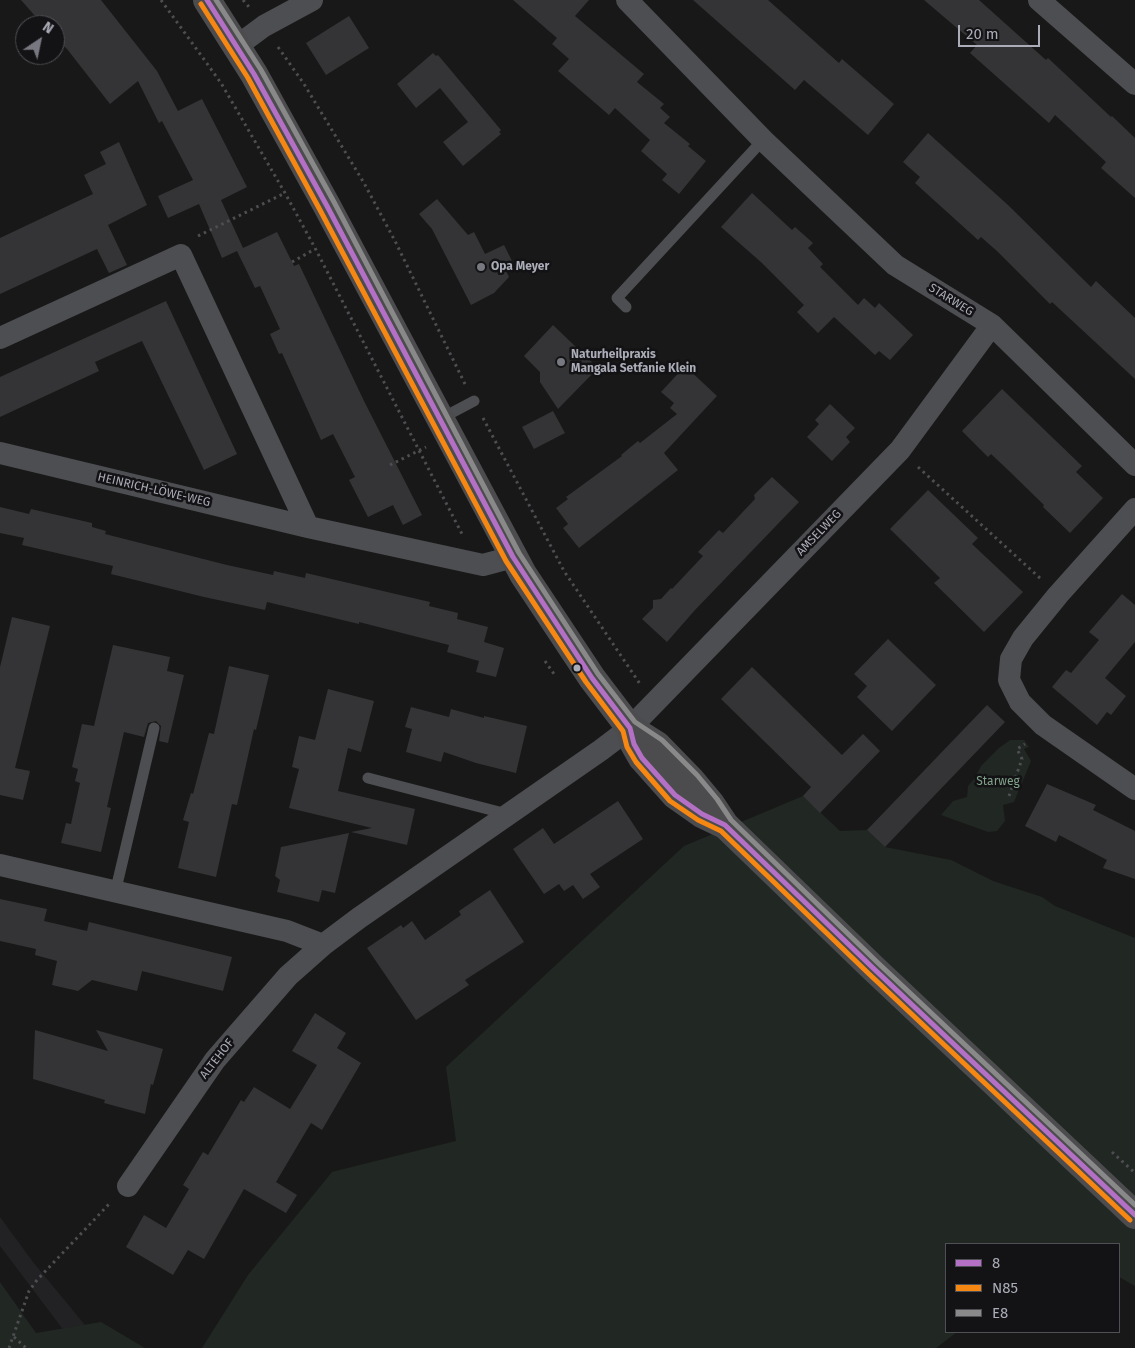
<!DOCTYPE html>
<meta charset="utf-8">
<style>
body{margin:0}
#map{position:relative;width:1135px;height:1348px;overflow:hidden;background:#181818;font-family:"Fira Sans",sans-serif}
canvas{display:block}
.legend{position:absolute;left:945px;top:1243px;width:175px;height:90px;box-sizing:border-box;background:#131214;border:1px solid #4f5056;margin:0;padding:6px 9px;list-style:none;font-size:15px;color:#aaacb8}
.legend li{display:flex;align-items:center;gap:10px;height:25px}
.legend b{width:25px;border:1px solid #4f5056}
.north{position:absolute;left:15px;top:15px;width:50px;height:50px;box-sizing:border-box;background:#131214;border:1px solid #4f5056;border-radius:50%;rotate:34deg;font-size:14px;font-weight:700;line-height:20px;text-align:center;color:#aaacb8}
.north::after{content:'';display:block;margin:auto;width:18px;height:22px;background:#777880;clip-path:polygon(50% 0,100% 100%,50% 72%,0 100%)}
.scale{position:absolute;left:958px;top:25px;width:82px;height:22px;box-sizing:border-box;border:2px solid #aaacb8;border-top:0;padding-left:6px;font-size:15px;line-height:18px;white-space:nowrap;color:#aaacb8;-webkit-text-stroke:4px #131214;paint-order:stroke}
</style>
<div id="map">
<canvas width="1135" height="1348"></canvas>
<ul class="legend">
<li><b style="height:6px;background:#b470c5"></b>8</li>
<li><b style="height:6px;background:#f68712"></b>N85</li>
<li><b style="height:6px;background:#898989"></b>E8</li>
</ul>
<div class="north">N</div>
<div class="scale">20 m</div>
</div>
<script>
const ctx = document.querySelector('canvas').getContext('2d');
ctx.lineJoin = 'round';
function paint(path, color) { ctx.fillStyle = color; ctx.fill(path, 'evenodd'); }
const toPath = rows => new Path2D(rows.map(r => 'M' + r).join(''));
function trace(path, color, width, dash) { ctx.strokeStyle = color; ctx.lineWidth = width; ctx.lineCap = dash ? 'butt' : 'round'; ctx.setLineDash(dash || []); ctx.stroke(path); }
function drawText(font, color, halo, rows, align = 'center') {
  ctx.font = font + ' "Fira Sans",sans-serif'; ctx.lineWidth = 5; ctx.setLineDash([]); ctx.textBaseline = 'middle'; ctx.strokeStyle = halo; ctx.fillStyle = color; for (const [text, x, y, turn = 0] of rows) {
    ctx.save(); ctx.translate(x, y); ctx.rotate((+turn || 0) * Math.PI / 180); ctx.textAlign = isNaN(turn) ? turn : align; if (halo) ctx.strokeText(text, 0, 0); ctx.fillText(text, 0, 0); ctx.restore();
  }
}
const built = toPath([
 [0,1217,33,1262,104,1348,77,1348,0,1246]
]);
const green = toPath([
 [1010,740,1024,740,1029,747,1024,749,1031,761,1014,802,1003,805,1005,821,997,831,988,832,941,815,953,801,967,797,968,786,974,779,981,766,999,748],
 [803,796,840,831,867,830,885,847,951,860,993,881,1042,897,1055,906,1135,938,1135,1286,1119,1277,1119,1244,946,1244,946,1332,957,1332,936,1348,202,1348,248,1275,332,1172,456,1141,446,1067,684,846],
 [0,1282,36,1333,101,1322,145,1348,0,1348]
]);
const building = toPath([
 [21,0,101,0,157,71,178,111,202,99,247,187,221,200,243,248,277,232,294,266,299,264,364,401,422,515,403,525,393,505,368,517,349,480,355,477,333,434,321,440,282,353,279,354,270,334,280,329,260,286,255,288,237,251,222,258,199,204,168,218,158,196,193,180,162,121,159,123,138,81,110,104,67,49,55,37,55,25,43,25],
 [513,0,589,0,575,16,644,74,637,82,664,104,660,108,670,117,664,123,690,144,688,146,706,161,679,194,662,180,667,174,641,151,650,140,615,108,609,115,558,71,569,59,552,44,557,38],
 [693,0,768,0,839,63,842,59,894,104,868,135,804,80,795,90],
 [924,0,979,0,1046,60,1048,58,1111,117,1112,116,1135,138,1135,198,1101,168,1106,162,1055,115,1049,123,970,53,977,45],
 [349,16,369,48,326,75,306,43],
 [433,53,436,56,438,55,501,130,499,132,501,134,463,166,443,142,468,122,440,88,416,108,397,84],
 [928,133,1008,205,1091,287,1096,281,1135,318,1135,379,1052,302,1050,304,998,252,981,237,978,240,915,183,920,177,903,162],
 [119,142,147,205,108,225,127,265,109,273,97,249,0,294,0,238,93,194,84,175,106,164,100,152],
 [752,193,792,230,795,227,813,243,808,248,823,264,820,267,858,305,864,298,875,308,879,303,913,335,890,360,879,351,875,355,834,317,818,333,797,312,804,305,762,263,721,227],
 [437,199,468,235,474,232,485,254,504,245,514,265,505,269,509,277,494,293,471,305,432,229,419,214],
 [166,301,237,454,204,470,142,341,95,362,99,371,0,417,0,377],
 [553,325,598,368,558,409,540,382,540,372,524,356],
 [685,366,717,396,664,453,678,470,579,548,563,528,568,524,556,508,568,499,566,497,622,456,621,455,638,441,640,443,677,414,670,408,674,403,661,392],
 [1002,389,1082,466,1076,472,1103,498,1070,533,1043,507,1044,505,1007,469,991,454,988,457,962,431],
 [830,404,855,428,846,437,850,442,832,461,807,437,819,424,815,420],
 [553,411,565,433,534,449,522,427],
 [772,477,799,502,695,610,667,642,642,619,653,608,653,600,661,599,671,588,672,589,703,556,698,552,719,530,723,533,755,499,754,495],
 [928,490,978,538,972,544,1023,592,984,632,934,583,940,578,890,529],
 [0,507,29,514,31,509,92,523,92,527,106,531,105,534,227,565,273,575,274,571,305,578,306,573,430,602,429,606,458,613,457,619,488,627,484,642,504,648,496,677,476,672,479,661,447,652,449,645,359,622,359,624,267,602,265,610,204,597,111,574,113,566,22,545,24,538,0,533],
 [1122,594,1135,605,1135,642,1105,678,1126,696,1111,715,1107,712,1097,725,1052,687,1066,670,1071,673,1099,640,1089,632],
 [12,617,50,626,15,768,30,771,23,800,0,795,0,667],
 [888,639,936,685,892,731,857,697,867,686,854,674],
 [113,645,170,657,167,671,184,675,168,743,159,741,161,726,156,721,148,723,144,737,124,732,107,807,111,808,101,852,61,843,66,823,71,824,80,783,75,781,78,769,72,767,82,724,94,726],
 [229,666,269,675,256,730,254,729,237,805,232,804,216,877,178,868,189,822,183,820,191,793,193,794,209,733,214,734],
 [752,667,842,755,863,734,880,751,820,813,803,796,811,787,721,699],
 [328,689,374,701,361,752,348,748,338,791,415,809,407,845,351,832,372,828,289,808,299,769,292,767,299,736,315,740],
 [987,705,1005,722,885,847,867,830],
 [411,707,449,717,451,709,484,718,484,716,527,726,516,773,476,763,444,752,441,762,406,752,412,729,405,727],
 [1047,784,1096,805,1093,810,1135,831,1135,879,1103,868,1107,860,1059,835,1056,842,1025,826],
 [618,801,643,839,590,874,600,887,583,899,573,885,564,891,559,884,544,894,513,849,543,828,554,844],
 [349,833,335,893,322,890,319,902,277,892,280,880,275,876,281,847],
 [490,890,524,942,465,980,469,985,416,1020,367,948,401,925,403,928,412,921,425,940,461,915,459,911],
 [0,899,47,909,44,921,87,931,89,922,232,957,223,991,142,971,137,991,92,980,78,991,52,985,57,961,35,955,36,949,0,941],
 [315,1013,346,1033,337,1048,361,1063,322,1130,311,1123,276,1182,297,1195,286,1213,244,1189,204,1259,188,1250,173,1275,126,1247,144,1215,166,1228,189,1189,183,1185,203,1152,208,1155,241,1100,244,1102,254,1087,290,1109,317,1065,292,1051],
 [35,1030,108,1051,96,1030,163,1049,153,1085,151,1084,145,1114,104,1103,105,1100,33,1079]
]);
const path = toPath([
 [161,0,221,83,285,193,315,248,462,534],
 [243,0,249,7],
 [278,47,304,84,364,183,395,241,465,384],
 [198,236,285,193],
 [292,262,315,249],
 [483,418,564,571,640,684],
 [390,465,426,447],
 [918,467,1041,579],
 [545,661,554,674],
 [1009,796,1022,759,1017,749,1025,744],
 [1112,1152,1135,1173],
 [14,1337,26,1348],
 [9,1348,29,1291,37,1280,111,1202]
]);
const lane = toPath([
 [626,307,617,298,763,140],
 [440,419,474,401],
 [368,778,507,814],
 [115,893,154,728]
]);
const street = toPath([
 [627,0,763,140,895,265,992,325,1135,465],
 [1039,0,1135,84],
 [237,46,264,26,312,0],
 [0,338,181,255,308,527],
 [0,453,308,527,483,565,513,557],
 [1135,509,1058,595,1023,638,1011,659,1009,680,1020,702,1043,725,1135,789],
 [0,865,287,931,323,945],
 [128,1186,215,1060,288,976,323,945,359,918,601,750,630,728,900,450,992,325]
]);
const secondary = toPath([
 [207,0,254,74,327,206,523,574,592,678,630,728,634,744,642,758,675,795,702,814,725,825],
 [630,728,657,745,691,780,711,804,725,825,872,967,1135,1215]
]);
const bus1 = toPath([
 [207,0,254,74,327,206,513,557,592,678,630,728,634,744,642,758,675,795,702,814,725,825,872,967,1135,1215]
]);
const bus2 = toPath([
 [201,4,248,78,320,210,506,561,586,682,623,731,627,747,636,762,670,801,698,820,721,831,867,972,1130,1220]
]);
const bus3 = toPath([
 [216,0,261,70,334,202,519,553,598,674,635,722,662,740,697,775,717,799,731,820,877,962,1135,1205]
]);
const markers = [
 [481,267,5,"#777880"],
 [561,362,5,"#777880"],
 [577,668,4.5,"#aaacb8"]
];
const poiNames = [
 ["Opa Meyer",491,267],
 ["Naturheilpraxis",571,355],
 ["Mangala Setfanie Klein",571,369]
];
const streetNames = [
 ["STARWEG",951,300,32],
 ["HEINRICH-LÖWE-WEG",154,490,13],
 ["AMSELWEG",819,533,-46],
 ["ALTEHOF",217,1059,-52]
];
const parkNames = [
 ["Starweg",998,782]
];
paint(built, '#222224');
paint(green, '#212722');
paint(building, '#343436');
trace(path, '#4e4e52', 3, [2.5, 4]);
trace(lane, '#4d4e51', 11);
trace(street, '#4d4e51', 22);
trace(secondary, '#4c4c4f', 28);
trace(bus1, '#b470c5', 5);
trace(bus2, '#f68712', 5);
trace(bus3, '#898989', 5);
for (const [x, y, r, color] of markers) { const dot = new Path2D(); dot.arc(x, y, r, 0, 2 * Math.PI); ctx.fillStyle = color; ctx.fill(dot); trace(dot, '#131214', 2); }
drawText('bold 12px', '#aaacb8', '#131214', poiNames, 'left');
drawText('12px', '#aaacb8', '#131214', streetNames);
drawText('12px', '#82a28b', '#131214', parkNames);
</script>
